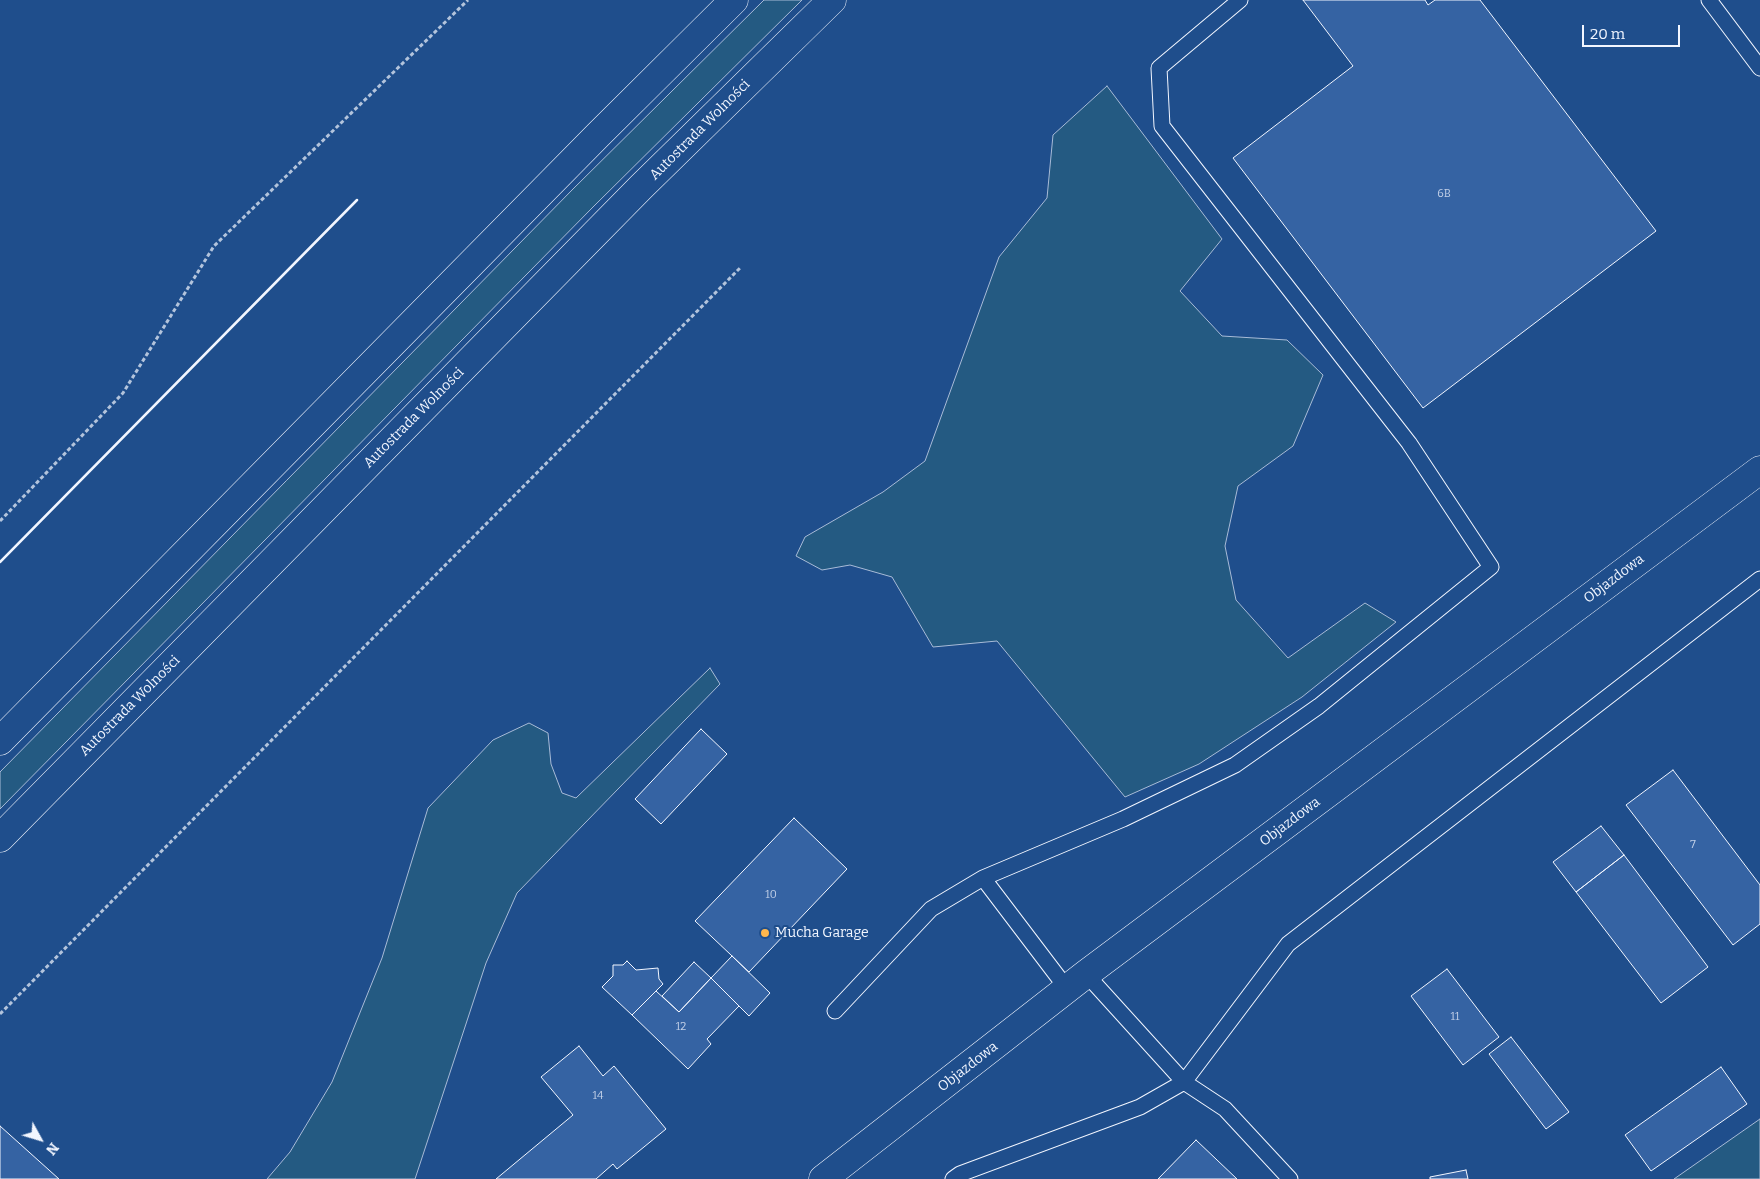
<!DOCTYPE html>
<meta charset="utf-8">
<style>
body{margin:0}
#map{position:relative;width:1760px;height:1179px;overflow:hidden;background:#1f4e8c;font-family:Bitter,serif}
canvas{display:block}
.north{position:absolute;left:15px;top:1114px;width:50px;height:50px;-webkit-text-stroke:4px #1f4e8c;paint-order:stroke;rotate:129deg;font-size:14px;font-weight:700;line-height:20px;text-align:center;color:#f2f6ff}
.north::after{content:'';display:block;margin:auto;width:18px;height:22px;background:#f2f6ff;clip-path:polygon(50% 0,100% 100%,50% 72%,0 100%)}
.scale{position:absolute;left:1582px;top:25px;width:98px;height:22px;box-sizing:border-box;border:2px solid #f2f6ff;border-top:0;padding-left:6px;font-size:15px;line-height:18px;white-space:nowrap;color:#f2f6ff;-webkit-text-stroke:4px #1f4e8c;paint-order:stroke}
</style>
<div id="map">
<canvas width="1760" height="1179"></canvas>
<div class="north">N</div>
<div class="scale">20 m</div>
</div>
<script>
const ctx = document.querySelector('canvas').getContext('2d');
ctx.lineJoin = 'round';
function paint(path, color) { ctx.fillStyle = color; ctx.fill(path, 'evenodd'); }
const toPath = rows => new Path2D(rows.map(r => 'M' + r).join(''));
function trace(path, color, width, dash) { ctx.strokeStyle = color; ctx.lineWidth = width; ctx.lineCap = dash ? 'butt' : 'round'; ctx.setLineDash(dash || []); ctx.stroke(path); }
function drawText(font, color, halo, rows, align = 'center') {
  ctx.font = font + ' Bitter,serif'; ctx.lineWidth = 4; ctx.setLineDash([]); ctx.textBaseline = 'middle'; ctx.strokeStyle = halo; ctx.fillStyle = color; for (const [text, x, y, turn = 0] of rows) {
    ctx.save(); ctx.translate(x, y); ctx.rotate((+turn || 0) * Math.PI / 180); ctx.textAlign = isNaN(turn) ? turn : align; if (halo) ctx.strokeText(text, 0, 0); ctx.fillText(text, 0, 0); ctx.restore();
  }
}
const green = toPath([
 [764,0,802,0,593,207,0,809,0,772,573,189,764,0],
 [1107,86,1222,239,1180,291,1222,336,1287,340,1323,375,1293,446,1238,486,1225,546,1236,600,1288,658,1365,603,1396,622,1302,697,1199,764,1125,797,997,641,933,647,892,577,850,565,822,570,796,556,805,537,883,492,925,461,999,257,1047,198,1053,135,1107,86],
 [710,668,720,684,517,893,486,963,415,1179,267,1179,290,1152,332,1082,382,958,428,808,493,740,529,723,548,733,551,764,562,793,576,798,710,668],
 [1760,1119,1760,1179,1674,1179,1760,1119]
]);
const building = toPath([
 [1303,0,1425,0,1428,5,1435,0,1480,0,1656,231,1423,408,1233,158,1353,66,1303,0],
 [701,729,727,754,661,824,635,799,701,729],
 [1673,770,1760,885,1760,924,1733,945,1626,805,1673,770],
 [794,818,847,869,749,972,695,921,794,818],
 [1601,826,1624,855,1576,892,1553,862,1601,826],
 [1624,855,1708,967,1661,1003,1576,892,1624,855],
 [732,956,770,993,749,1016,711,978,732,956],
 [627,961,636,970,658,968,659,979,663,984,632,1015,602,987,613,976,613,965,623,965,627,961],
 [694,962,711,978,679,1012,662,996,694,962],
 [1447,969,1499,1037,1463,1065,1411,996,1447,969],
 [711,978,739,1006,707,1039,711,1044,688,1069,632,1015,656,991,679,1012,711,978],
 [1511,1037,1569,1112,1546,1129,1489,1054,1511,1037],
 [579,1046,603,1076,614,1066,666,1129,617,1169,613,1164,596,1179,496,1179,573,1115,541,1077,579,1046],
 [1721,1067,1747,1104,1651,1171,1625,1135,1721,1067],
 [0,1126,59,1179,0,1179,0,1126],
 [1196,1140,1237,1179,1158,1179,1196,1140],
 [1466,1170,1468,1179,1430,1179,1430,1177,1466,1170]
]);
const path = toPath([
 [0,521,123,393,214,246,468,0],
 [0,1014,741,267]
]);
const lane = toPath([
 [1709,0,1760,68],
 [1086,974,1184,1082,1288,944,1760,579],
 [1068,990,983,878,1123,819,1235,765,1319,706,1491,567,1409,443,1162,126,1159,68,1240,0],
 [835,1011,931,909,983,878],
 [953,1179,960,1174,1140,1107,1184,1082,1225,1109,1290,1179]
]);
const primary = toPath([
 [823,1179,1086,974,1760,470]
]);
const highway = toPath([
 [0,741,598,135,734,0],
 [0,838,641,187,832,0]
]);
const wall = toPath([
 [0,562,357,200]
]);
const markers = [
 [765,933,5,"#ffb74d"]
];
const numberNames = [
 ["6B",1444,194],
 ["7",1693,845],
 ["10",771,895],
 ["11",1455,1017],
 ["12",681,1027],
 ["14",598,1096]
];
const streetNames = [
 ["Autostrada Wolności",700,130,-45],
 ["Autostrada Wolności",414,418,-45],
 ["Objazdowa",1614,579,-37],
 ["Autostrada Wolności",130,706,-45],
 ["Objazdowa",1290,822,-37],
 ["Objazdowa",968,1067,-38]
];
const poiNames = [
 ["Mucha Garage",775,933]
];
paint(green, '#245a82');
trace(green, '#a8bbd7', 1);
paint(building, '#3563a3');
trace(building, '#f2f6ff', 1);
trace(lane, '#f2f6ff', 17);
trace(primary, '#f2f6ff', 29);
trace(highway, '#f2f6ff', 29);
trace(path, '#b3c4dc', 3, [4, 2.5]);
trace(lane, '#1f4e8c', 15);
trace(primary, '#1f4e8c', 28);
trace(highway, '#1f4e8c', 28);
trace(wall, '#f2f6ff', 2.5);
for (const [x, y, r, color] of markers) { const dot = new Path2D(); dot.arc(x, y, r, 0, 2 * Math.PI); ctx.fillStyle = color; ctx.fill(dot); trace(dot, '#1f4e8c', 2); }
drawText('11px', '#c3d1e8', null, numberNames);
drawText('14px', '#f2f6ff', '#1f4e8c', streetNames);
drawText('14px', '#f2f6ff', '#1f4e8c', poiNames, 'left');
</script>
